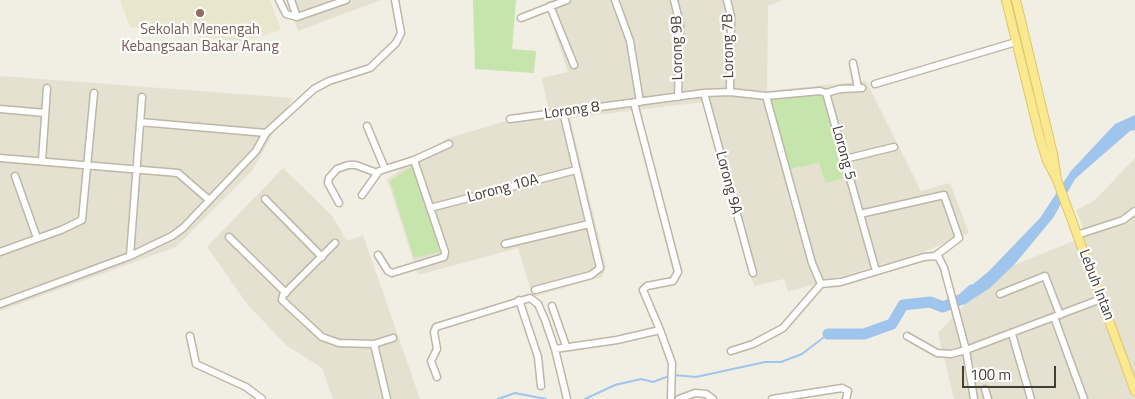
<!DOCTYPE html>
<style>
body{margin:0}
#map{position:relative;width:1135px;height:399px;overflow:hidden;background:#f1eee3;font-family:"Titillium Web",sans-serif}
canvas{display:block}
.scale{position:absolute;left:962px;top:366px;width:94px;height:22px;box-sizing:border-box;border:2px solid #433e34;border-top:0;padding-left:6px;font-size:15px;line-height:18px;white-space:nowrap;color:#433e34;-webkit-text-stroke:4px #fff;paint-order:stroke}
</style>
<div id="map">
<canvas width="1135" height="399"></canvas>
<div class="scale">100 m</div>
</div>
<script>
const ctx = document.querySelector('canvas').getContext('2d');
ctx.lineJoin = 'round';
function paint(path, color) { ctx.fillStyle = color; ctx.fill(path, 'evenodd'); }
const toPath = rows => new Path2D(rows.map(r => 'M' + r).join(''));
function trace(path, color, width, dash) { ctx.strokeStyle = color; ctx.lineWidth = width; ctx.lineCap = dash ? 'butt' : 'round'; ctx.setLineDash(dash || []); ctx.stroke(path); }
function drawText(font, color, halo, rows, align = 'center') {
  ctx.font = font + ' "Titillium Web",sans-serif'; ctx.lineWidth = 4.5; ctx.setLineDash([]); ctx.textBaseline = 'middle'; ctx.strokeStyle = halo; ctx.fillStyle = color; for (const [text, x, y, turn = 0] of rows) {
    ctx.save(); ctx.translate(x, y); ctx.rotate((+turn || 0) * Math.PI / 180); ctx.textAlign = isNaN(turn) ? turn : align; if (halo) ctx.strokeText(text, 0, 0); ctx.fillText(text, 0, 0); ctx.restore();
  }
}
const residential = toPath([
 [287,0,381,0,298,31],
 [552,0,783,0,768,6,767,91,866,81,921,191,950,183,969,233,921,253,788,292,784,279,754,286,704,102,570,118,606,267,602,277,533,297,518,248,418,275,387,179,446,139,548,108,542,78,568,72,545,3],
 [0,76,293,98,252,171,176,247,0,311],
 [1135,158,1135,399,954,399,938,333,964,305,990,288,1014,265,1086,236,1076,210,1094,201],
 [283,168,333,217,347,241,363,235,420,399,333,399,322,368,286,345,248,305,207,247]
]);
const education = toPath([
 [120,0,270,0,281,30,242,42,130,27]
]);
const green = toPath([
 [473,0,516,0,512,49,536,51,534,73,475,69],
 [822,95,846,177,826,183,819,163,789,169,768,98],
 [412,166,440,252,414,258,390,181]
]);
const water = toPath([
 [1135,115,1135,130,1130,131,1075,179,1053,218,1014,265,990,288,964,305,960,295,989,271,1040,218,1071,171,1115,124]
]);
const stream = toPath([
 [674,375,696,377,765,362,781,362,802,354,828,334],
 [498,399,515,393,546,399],
 [585,399,615,385,641,379,653,382,669,376]
]);
const river = toPath([
 [828,334,864,334,892,324,903,305,930,302,943,307,962,299,972,290]
]);
const minor = toPath([
 [279,0,286,14,297,17,346,0],
 [291,0,297,17],
 [615,0,630,41,640,102],
 [674,0,680,24,678,97],
 [727,0,731,16,730,92],
 [550,6,574,65],
 [521,18,567,0],
 [853,63,858,88],
 [875,84,1016,42],
 [704,93,753,273],
 [826,93,840,89,862,88],
 [766,96,812,263,821,284],
 [0,109,45,113],
 [510,119,704,93,730,92,766,96,820,91,826,93,876,271],
 [140,122,266,133],
 [367,126,385,169],
 [0,158,178,173,208,199],
 [845,159,894,147],
 [42,161,47,88],
 [15,176,37,238],
 [362,195,379,171,414,160],
 [265,199,322,257],
 [339,203,328,183,329,178,337,169,348,165,356,165,377,173],
 [430,208,576,170],
 [860,214,944,195,959,238,935,256],
 [1077,235,1123,220,1135,211],
 [229,237,286,293],
 [335,243,283,295,282,300,322,337,339,343,374,344,393,338],
 [505,244,589,224],
 [0,252,61,230,82,220,94,93],
 [378,255,388,271,392,273,444,257,445,252,414,160,449,144],
 [130,256,142,97],
 [821,284,841,282,924,257,935,256,939,258,944,268,966,350,1101,299],
 [535,290,591,275,600,268,563,112],
 [1000,294,1045,276,1060,315],
 [519,300,538,357,541,386],
 [0,304,130,256,172,236,183,228,256,151,266,133,314,89,329,81,370,68,396,43,401,33,395,0],
 [552,306,566,346],
 [1054,317,1084,399],
 [660,330,672,363,671,399],
 [1012,334,1031,399],
 [190,336,196,364,246,387,262,399],
 [907,336,937,353,951,354,966,350,974,399],
 [374,344,387,399],
 [555,349,617,340,660,330,643,290,647,286,673,281,678,272,634,103],
 [731,351,753,344,783,328,821,284],
 [437,377,431,361,437,349,434,332,436,327,530,298,538,304,545,320,555,349,567,399],
 [985,389,988,399],
 [679,399,695,393,706,394,713,399],
 [772,399,842,388,848,391,846,399]
]);
const major = toPath([
 [1006,0,1040,138,1047,161,1056,178],
 [1016,0,1053,154,1057,180,1135,391]
]);
const markers = [
 [200,13,5,"#8d6e63"]
];
const educationNames = [
 ["Sekolah Menengah",200,30],
 ["Kebangsaan Bakar Arang",200,47]
];
const streetNames = [
 ["Lorong 7B",729,46,-91],
 ["Lorong 9B",678,48,-91],
 ["Lorong 8",572,111,-8],
 ["Lorong 5",843,153,75],
 ["Lorong 9A",728,183,75],
 ["Lorong 10A",503,189,-15],
 ["Lebuh Intan",1096,285,69]
];
paint(residential, '#e5e1d1');
paint(education, '#eae5cd');
paint(green, '#c5e5ac');
paint(water, '#a0c5ed');
trace(stream, '#a0c5ed', 2);
trace(river, '#a0c5ed', 11);
trace(minor, '#bcb7a6', 9);
trace(major, '#dfc763', 10);
trace(minor, '#fff', 6);
trace(major, '#fbe992', 8);
for (const [x, y, r, color] of markers) { const dot = new Path2D(); dot.arc(x, y, r, 0, 2 * Math.PI); ctx.fillStyle = color; ctx.fill(dot); trace(dot, '#fff', 2); }
drawText('15px', '#785e54', '#fff', educationNames);
drawText('15px', '#433e34', '#fff', streetNames);
</script>
